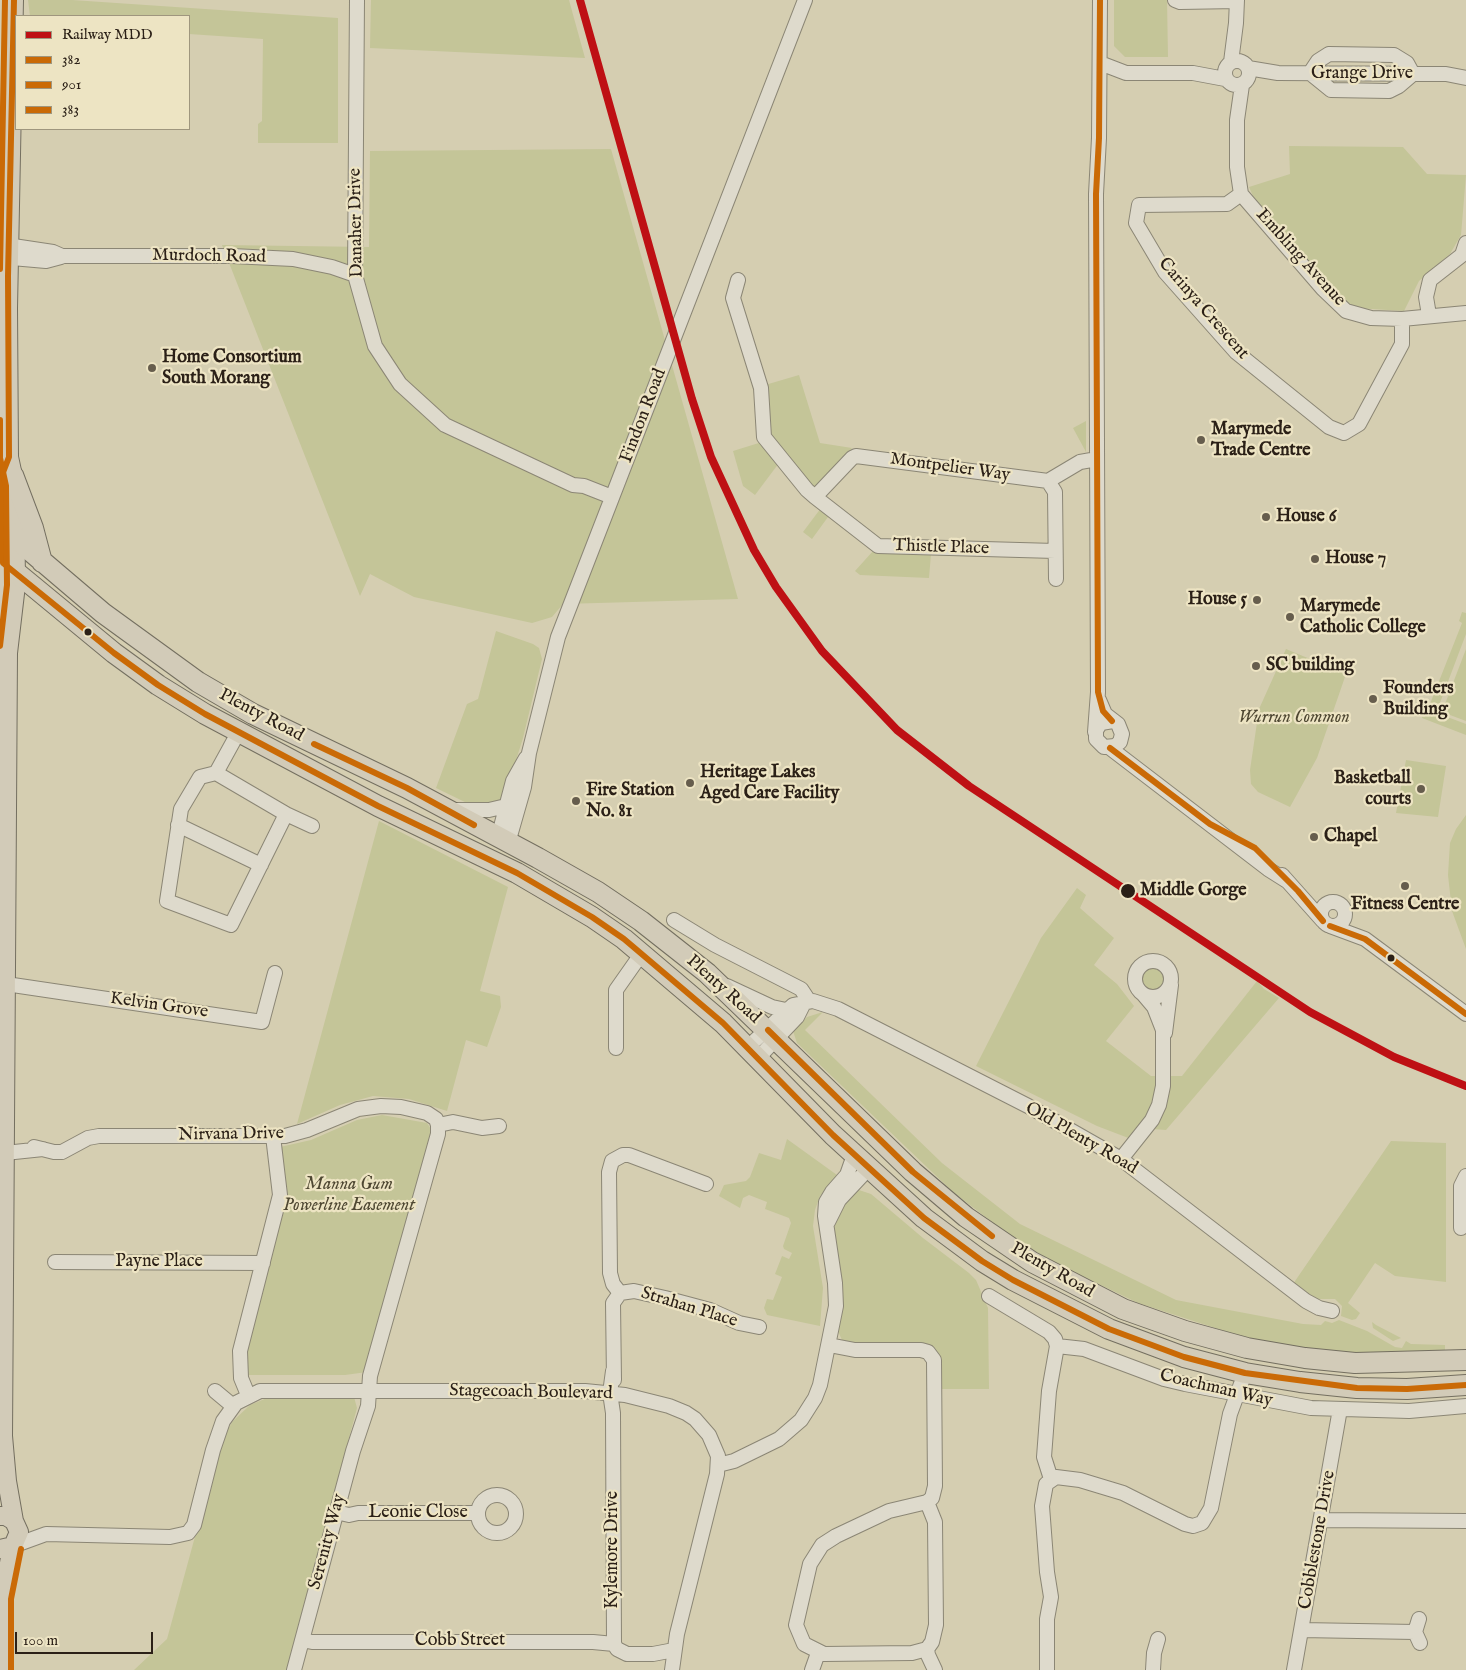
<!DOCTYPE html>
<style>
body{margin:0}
#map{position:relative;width:1466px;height:1670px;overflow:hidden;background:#d5ceb1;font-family:"IM FELL English",serif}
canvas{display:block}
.legend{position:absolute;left:15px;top:15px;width:175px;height:115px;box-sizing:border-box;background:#ede4c3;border:1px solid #9f967e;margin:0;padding:6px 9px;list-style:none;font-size:15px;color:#2b2017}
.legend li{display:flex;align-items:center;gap:10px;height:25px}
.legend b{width:25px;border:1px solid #9f967e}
.scale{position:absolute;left:15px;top:1632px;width:138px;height:22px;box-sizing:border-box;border:2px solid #2b2017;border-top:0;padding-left:6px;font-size:15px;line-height:18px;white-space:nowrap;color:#2b2017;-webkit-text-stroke:4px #ede4c3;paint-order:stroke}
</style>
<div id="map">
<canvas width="1466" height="1670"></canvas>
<ul class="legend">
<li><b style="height:6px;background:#be1014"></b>Railway MDD</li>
<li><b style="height:6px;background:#ca6a06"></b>382</li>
<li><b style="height:6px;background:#ca6a06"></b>901</li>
<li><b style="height:6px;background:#ca6a06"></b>383</li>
</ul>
<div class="scale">100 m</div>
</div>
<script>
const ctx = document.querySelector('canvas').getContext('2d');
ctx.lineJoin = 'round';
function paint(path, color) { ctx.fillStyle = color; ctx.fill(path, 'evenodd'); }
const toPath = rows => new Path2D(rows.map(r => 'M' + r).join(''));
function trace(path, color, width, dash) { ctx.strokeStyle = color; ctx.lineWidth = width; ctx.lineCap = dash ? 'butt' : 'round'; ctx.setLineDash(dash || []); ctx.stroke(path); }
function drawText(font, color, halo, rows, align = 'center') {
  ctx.font = font + ' "IM FELL English",serif'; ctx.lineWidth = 4.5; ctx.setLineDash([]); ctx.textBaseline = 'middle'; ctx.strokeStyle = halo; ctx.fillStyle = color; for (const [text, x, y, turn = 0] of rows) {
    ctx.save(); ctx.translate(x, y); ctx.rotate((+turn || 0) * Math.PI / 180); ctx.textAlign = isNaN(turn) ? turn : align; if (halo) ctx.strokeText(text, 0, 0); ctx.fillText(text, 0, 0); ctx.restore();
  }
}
const green = toPath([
 [28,0,72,0,338,18,338,143,258,143,258,124,262,121,263,39,189,34,189,16,30,16],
 [371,0,569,0,585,58,370,48],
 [1114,0,1167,0,1168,57,1125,57,1114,46],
 [1289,146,1403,147,1427,174,1466,175,1461,235,1450,254,1419,281,1404,311,1355,308,1348,304,1291,244,1253,196,1249,187,1290,174],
 [611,149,738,599,563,604,552,617,532,623,414,597,370,574,360,596,222,245,369,247,370,151],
 [799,375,820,443,852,448,814,489,769,434,765,385],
 [1086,421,1086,452,1073,428],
 [762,442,779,463,755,495,743,486,733,451],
 [821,508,828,517,812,539,803,532],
 [873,551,931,554,929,578,860,575,855,571],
 [1462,612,1466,613,1466,634,1438,708,1442,715,1466,724,1466,735,1422,718,1425,708,1428,709,1462,623,1459,621],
 [496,631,533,644,539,648,542,659,523,738,506,792,501,801,494,806,469,804,436,788,467,704,478,699],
 [1286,649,1346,674,1317,758,1290,807,1258,792,1251,784,1250,770,1259,709],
 [1466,649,1466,721,1442,712],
 [1406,760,1446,766,1438,817,1396,813],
 [1466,815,1466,949,1452,911,1448,875,1450,843,1456,829],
 [379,821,508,887,480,991,500,996,501,1007,487,1047,466,1040,447,1111,409,1099,373,1096,340,1105,297,1124],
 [1077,888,1086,895,1080,908,1114,938,1094,965,1117,984,1134,1006,1106,1041,1151,1076,1158,1076,1154,1106,1131,1139,1097,1126,976,1066,1041,938],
 '1140 979a12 12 0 1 1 24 0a12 12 0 1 1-24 0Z',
 [1257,981,1264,989,1279,998,1166,1130,1152,1129,1169,1076,1182,1076],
 [823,1012,805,1030,942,1163,1020,1224,1176,1300,1303,1324,1321,1325,1325,1321,1332,1323,1339,1320,1367,1331,1395,1347,1402,1348,1406,1341,1411,1344,1445,1345,1445,1353,1361,1354,1308,1349,1246,1338,1138,1303,1049,1260,1005,1232,953,1192,797,1043,793,1031,807,1017],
 [382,1115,427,1123,431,1129,431,1140,367,1372,345,1375,245,1375,245,1356,283,1205,280,1147,311,1140,357,1120],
 [787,1139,837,1175,820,1196,815,1210,813,1226,823,1288,820,1326,767,1315,764,1308,767,1299,773,1300,782,1277,775,1274,782,1256,789,1259,792,1253,784,1249,783,1246,791,1223,789,1218,765,1209,767,1202,749,1195,743,1198,740,1208,719,1196,724,1185,746,1181,750,1177,759,1153,781,1160],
 [1391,1141,1446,1143,1446,1282,1395,1276,1375,1263,1348,1303,1360,1313,1356,1319,1352,1320,1341,1316,1342,1306,1335,1299,1312,1299,1293,1284],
 [856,1189,871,1194,923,1238,969,1273,976,1280,988,1308,989,1389,940,1389,940,1356,929,1346,846,1344,842,1340,838,1331,841,1314,833,1226,835,1216],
 [1372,1322,1376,1325,1401,1338,1393,1341,1373,1328],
 [354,1397,357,1408,287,1670,134,1670,167,1639,222,1438,233,1421,250,1405,267,1398]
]);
const minor = toPath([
 [357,0,355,275,375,346,400,384,445,425,573,485,584,486,612,497],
 [1175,0,1180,2,1237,1],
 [1329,54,1394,55,1407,63,1413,74,1399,86,1389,91,1331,90,1310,73,1318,61,1329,54],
 '1225 73a12 12 0 1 1 24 0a12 12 0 1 1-24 0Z',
 [1231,62,1236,23,1237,0],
 [1100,63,1126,73,1193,73,1225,79],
 [1248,68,1278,73,1446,74,1466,78],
 [1242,85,1237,120,1237,167,1241,194,1323,289,1346,311,1371,318,1402,319,1466,313],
 [1241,194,1227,204,1139,205,1136,223,1165,272,1236,352,1329,427,1344,433,1359,424,1402,344,1402,319],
 [0,244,53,252,62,256,232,256,293,259,332,267,355,275],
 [0,257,46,261,61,257],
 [738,280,733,298,761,388,764,437,807,490,815,497,878,546,1055,551],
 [1429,315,1426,297,1430,280,1462,255,1466,243],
 [1048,481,1055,492,1056,579],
 [815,497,852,458,856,456,1048,481,1080,462,1097,459],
 [1099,700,1105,714,1118,724,1122,734,1120,742,1115,746,1104,747,1096,739,1096,730,1101,723,1113,721],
 [1095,732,1098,692,1096,194,1099,138,1100,0],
 [1110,748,1268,869,1287,881],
 [216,773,286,814,231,925,167,901,181,809,200,777,216,773,238,733],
 [453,810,489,810,506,806],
 [286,814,312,826],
 [178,825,261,865],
 [498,838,513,781,526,758],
 [508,843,524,787,529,753,558,637,805,0],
 [1282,875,1323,921],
 '1321 914a12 12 0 1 1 24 0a12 12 0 1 1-24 0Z',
 [674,920,715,945,801,989,809,1001],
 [1330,926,1365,939,1466,1014],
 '1135 979a18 18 0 1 1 36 0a18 18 0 1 1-36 0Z',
 [6,984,262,1022,275,973],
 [727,986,772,1007,786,1010],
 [1165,1033,1171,985],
 [748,1047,793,1005,813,1001,838,1009,1028,1106,1121,1159,1306,1301,1319,1308,1332,1311],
 [616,1048,616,990,642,953],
 [759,1057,797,1017,804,1003],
 [34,1147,54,1152,62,1152,88,1138,99,1136,285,1136,307,1130,358,1109,381,1106,401,1107,427,1113,436,1119,438,1125,453,1122,482,1128,499,1126],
 [5,1153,43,1149],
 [1121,1159,1152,1120,1159,1105,1163,1086,1163,1030,1154,1007,1143,994],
 [828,1222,839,1200,869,1168],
 [1461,1228,1461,1186,1466,1176],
 [55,1262,263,1263],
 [620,1293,613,1284,610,1273,609,1172,612,1161,623,1155,629,1155,706,1184],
 [620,1293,634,1291,665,1298,710,1310,739,1323,759,1327],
 [989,1296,1049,1332,1055,1339,1057,1346,1084,1349,1164,1379,1185,1384,1311,1408,1409,1411,1466,1406],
 [829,1345,855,1350,921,1350,928,1352,934,1360,935,1486,932,1498,927,1502,935,1522,936,1625,932,1642,927,1649,928,1655,935,1670],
 [613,1371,610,1393,613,1413,614,1644,617,1649,627,1654,653,1654,674,1650],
 [614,1380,613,1303,620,1293],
 [215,1391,233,1406],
 [248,1395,241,1378,240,1351,280,1195,273,1136],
 [718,1465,734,1461,779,1439,801,1420,815,1398,820,1385,836,1306,835,1283,825,1216,826,1202,832,1192,847,1175,854,1155],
 [1051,1479,1044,1457,1049,1391,1057,1346],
 '478 1514a19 19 0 1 1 38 0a19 19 0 1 1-38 0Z',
 [927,1502,889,1511,836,1536,822,1545,810,1564,796,1625,804,1644,824,1654,912,1653,927,1649],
 [336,1512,349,1515,358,1513,478,1513],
 [1321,1520,1466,1521],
 [13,1546,46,1534,170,1537,188,1533,194,1525,213,1450,223,1421,236,1403,260,1391,585,1391,625,1395,669,1406,686,1413,695,1419,709,1435,718,1456,717,1474,677,1634,672,1670],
 [1419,1619,1415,1632,1420,1643],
 [1301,1630,1415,1632],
 [302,1640,312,1642,593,1642,614,1644],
 [294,1670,353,1451,368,1406,370,1376,438,1134,438,1125],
 [812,1670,818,1653],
 [1047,1670,1047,1619,1051,1597,1047,1572,1042,1506,1046,1484,1056,1477,1080,1480,1123,1493,1185,1524,1193,1526,1202,1523,1211,1508,1230,1414,1245,1373],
 [1153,1670,1154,1653,1158,1639],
 [1294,1670,1340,1409]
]);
const major = toPath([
 [14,0,8,308,9,457,15,485,16,585,8,653,3,1436,7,1481,14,1521],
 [5,618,2,502,2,475,7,462],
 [0,1516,6,1516,14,1521,19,1532,13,1546,0,1549],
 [0,1583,2,1598,2,1670],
 [3,1596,12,1547]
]);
const highway = toPath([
 [13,475,33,528,42,562],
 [0,523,29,550,103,613,198,682,253,714,407,788,538,858,598,892,641,921,707,973,913,1172,966,1217,1032,1262,1123,1309,1185,1331,1247,1348,1305,1358,1355,1363,1466,1360],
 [0,559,114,653,158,685,205,714,378,806,517,873,592,917,624,939,723,1023,833,1135,924,1218,982,1261,1013,1280,1109,1329,1184,1357,1245,1373,1300,1382,1357,1388,1407,1389,1466,1385]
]);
const bus1 = toPath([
 [14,0,8,276,9,457,2,475,3,563,114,653,158,685,205,714,378,806,517,873,592,917,624,939,723,1023,833,1135,924,1218,982,1261,1013,1280,1109,1329,1184,1357,1245,1373,1357,1388,1407,1389,1466,1385],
 [314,744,407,788,474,825],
 [768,1030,913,1172,992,1236]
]);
const bus2 = toPath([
 [0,269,5,0],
 [0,420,0,458,6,486,7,585,0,646],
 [11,1670,11,1599,21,1549]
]);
const bus3 = toPath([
 [1100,0,1099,138,1096,194,1098,692,1103,711,1112,721],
 [1110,748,1210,824,1255,848,1298,891,1323,921],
 [1330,926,1365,939,1466,1014]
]);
const rail1 = toPath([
 [580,0,692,399,711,457,754,550,776,587,822,651,897,730,969,786,1310,1012,1394,1057,1466,1086]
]);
const markers = [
 [152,368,5,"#665d4d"],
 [1201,440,5,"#665d4d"],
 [1266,517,5,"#665d4d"],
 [1315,559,5,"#665d4d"],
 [1257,600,5,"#665d4d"],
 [1290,617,5,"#665d4d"],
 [88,632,4.5,"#2b2017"],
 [1256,666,5,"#665d4d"],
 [1373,699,5,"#665d4d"],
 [690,783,5,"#665d4d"],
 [1421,789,5,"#665d4d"],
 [576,801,5,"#665d4d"],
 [1314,837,5,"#665d4d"],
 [1405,886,5,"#665d4d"],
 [1128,891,8,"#2b2017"],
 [1391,958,4.5,"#2b2017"]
];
const streetNames = [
 ["Grange Drive",1362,74],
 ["Danaher Drive",357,223,-91],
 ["Murdoch Road",209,257,1],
 ["Embling Avenue",1300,258,48],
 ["Carinya Crescent",1203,309,49],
 ["Findon Road",644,416,-69],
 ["Montpelier Way",950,468,8],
 ["Thistle Place",941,548,2],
 ["Plenty Road",261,716,28],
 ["Plenty Road",723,990,42],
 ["Kelvin Grove",159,1006,8],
 ["Nirvana Drive",231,1135,-1],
 ["Old Plenty Road",1081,1139,30],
 ["Payne Place",159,1262],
 ["Plenty Road",1052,1271,30],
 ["Strahan Place",689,1308,17],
 ["Coachman Way",1216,1389,13],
 ["Stagecoach Boulevard",531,1393,1],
 ["Leonie Close",418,1513],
 ["Cobblestone Drive",1318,1540,-80],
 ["Serenity Way",328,1542,-75],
 ["Kylemore Drive",613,1550,-90],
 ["Cobb Street",460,1641]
];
const poiNames = [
 ["Home Consortium",162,358],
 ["South Morang",162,379],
 ["Marymede",1211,430],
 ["Trade Centre",1211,451],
 ["House 6",1276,517],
 ["House 7",1325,559],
 ["House 5",1247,600,"right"],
 ["Marymede",1300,607],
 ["Catholic College",1300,628],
 ["SC building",1266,666],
 ["Founders",1383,689],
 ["Building",1383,710],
 ["Heritage Lakes",700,773],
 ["Aged Care Facility",700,794],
 ["Basketball",1411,779,"right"],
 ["courts",1411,800,"right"],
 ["Fire Station",586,791],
 ["No. 81",586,812],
 ["Chapel",1324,837],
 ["Fitness Centre",1405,905,"center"]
];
const parkNames = [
 ["Wurrun Common",1294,718],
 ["Manna Gum",349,1185],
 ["Powerline Easement",349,1206]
];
const stopNames = [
 ["Middle Gorge",1140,891]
];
paint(green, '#c4c598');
trace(minor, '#8b8675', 16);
trace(major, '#746f60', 20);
trace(highway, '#746f60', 22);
trace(minor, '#dedacc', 14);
trace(major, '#d2cbb8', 18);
trace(highway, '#d2cbb8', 20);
trace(bus1, '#ca6a06', 6);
trace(bus2, '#ca6a06', 6);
trace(bus3, '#ca6a06', 6);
trace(rail1, '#be1014', 8);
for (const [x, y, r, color] of markers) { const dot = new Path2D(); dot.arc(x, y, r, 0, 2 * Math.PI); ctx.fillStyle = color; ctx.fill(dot); trace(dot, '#ede4c3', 2); }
drawText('18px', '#2b2017', '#ede4c3', streetNames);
drawText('bold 18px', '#2b2017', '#ede4c3', poiNames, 'left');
drawText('italic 18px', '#4e4732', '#ede4c3', parkNames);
drawText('bold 18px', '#2b2017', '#ede4c3', stopNames, 'left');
</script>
